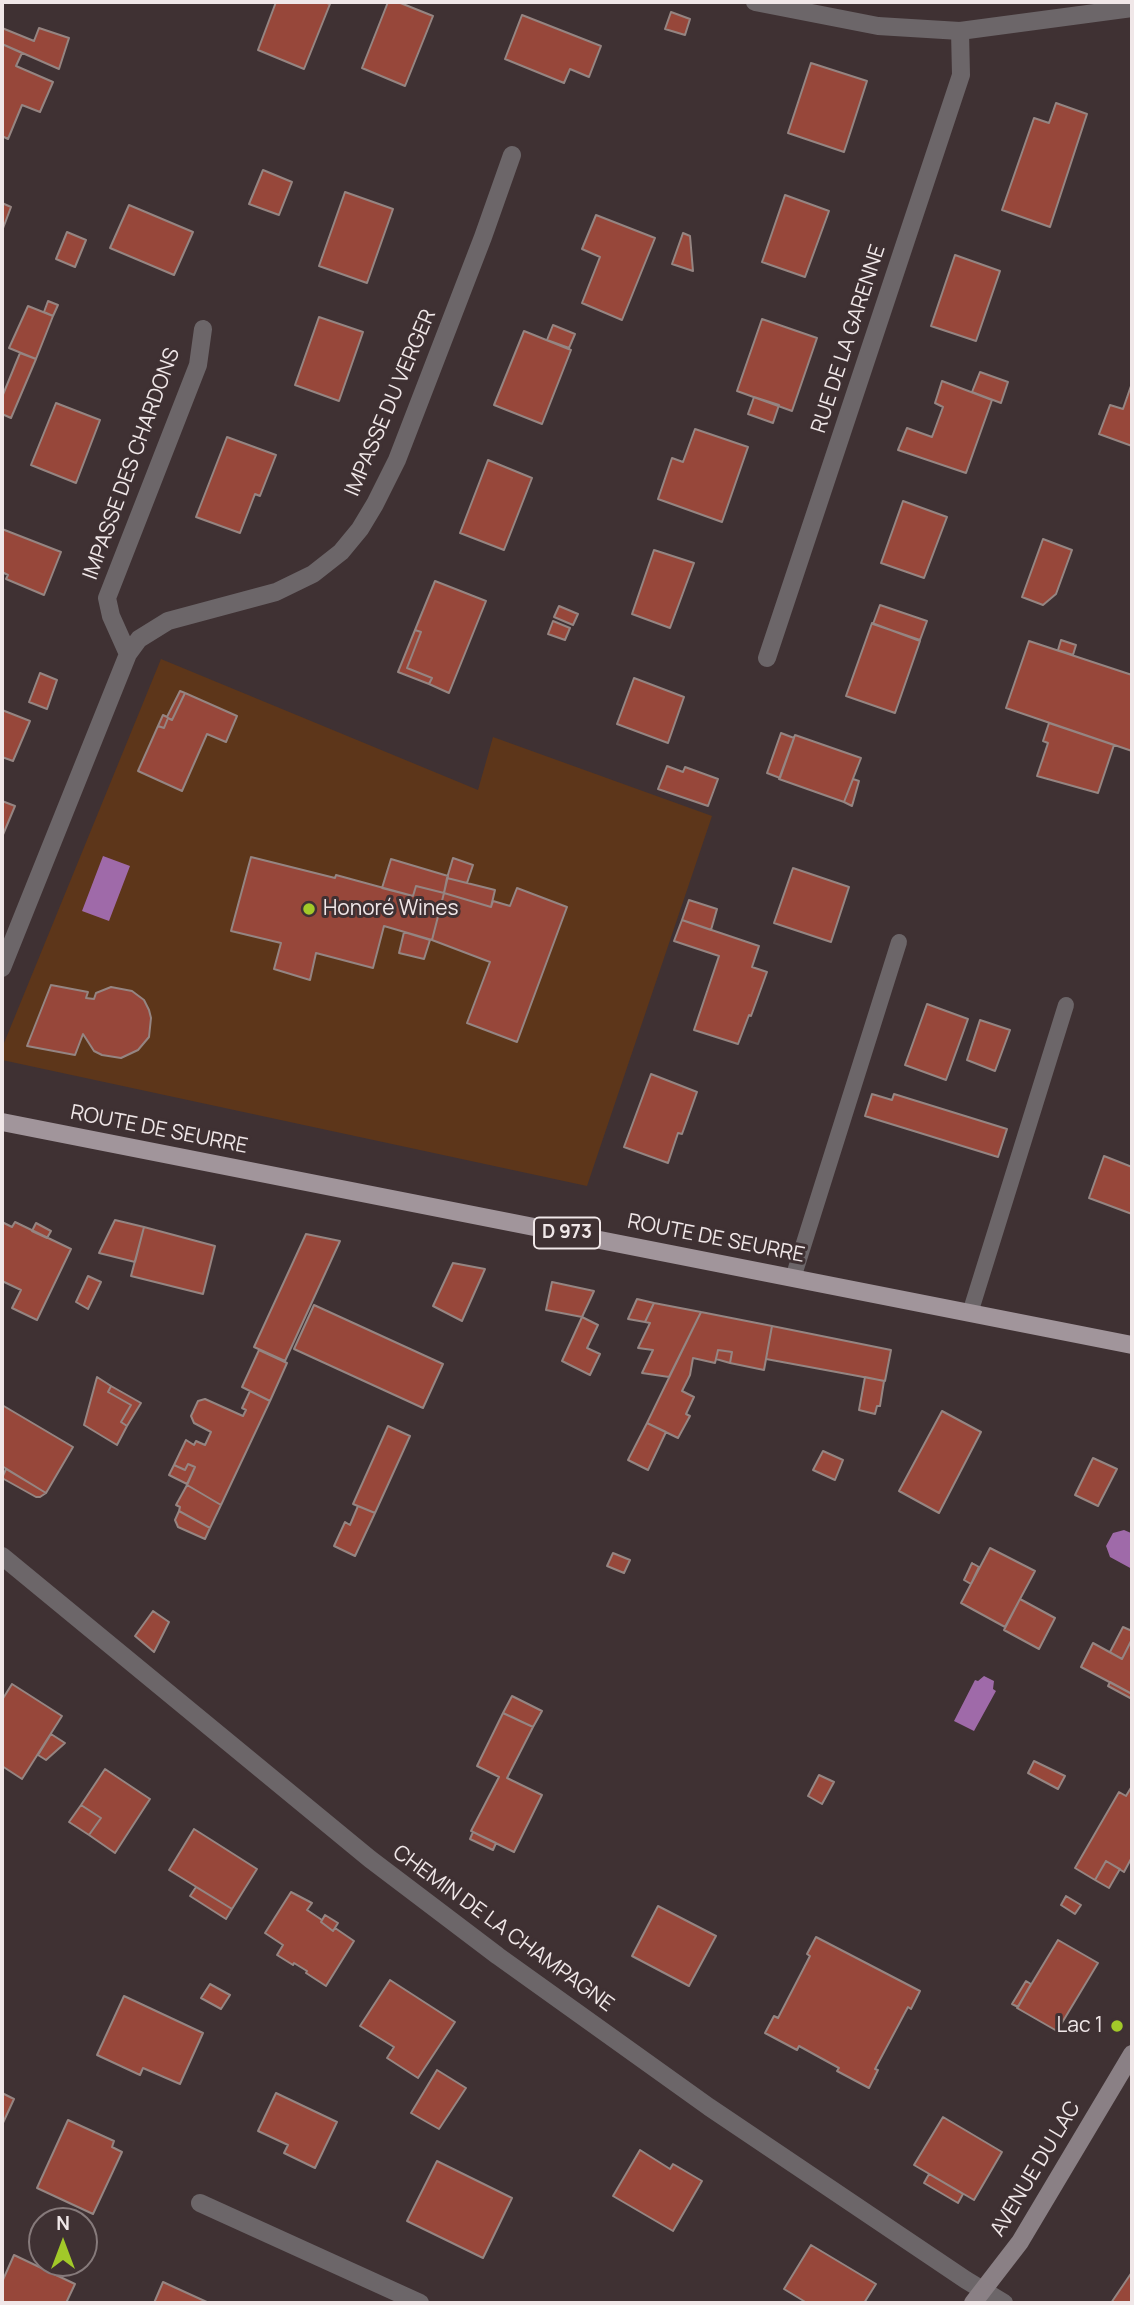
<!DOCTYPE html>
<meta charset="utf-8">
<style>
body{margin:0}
#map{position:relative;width:1134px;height:2305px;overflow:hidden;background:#3f3133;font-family:Manrope,sans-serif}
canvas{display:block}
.frame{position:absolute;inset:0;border:4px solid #f0e7e8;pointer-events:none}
.north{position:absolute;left:28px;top:2207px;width:70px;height:70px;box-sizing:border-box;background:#3f3133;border:2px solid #867a7b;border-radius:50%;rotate:0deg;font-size:19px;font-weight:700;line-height:28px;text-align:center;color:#f0e7e8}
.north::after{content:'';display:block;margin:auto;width:24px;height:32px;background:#a2c929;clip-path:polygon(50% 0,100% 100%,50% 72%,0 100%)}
</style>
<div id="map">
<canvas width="1134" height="2305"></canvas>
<div class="frame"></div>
<div class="north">N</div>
</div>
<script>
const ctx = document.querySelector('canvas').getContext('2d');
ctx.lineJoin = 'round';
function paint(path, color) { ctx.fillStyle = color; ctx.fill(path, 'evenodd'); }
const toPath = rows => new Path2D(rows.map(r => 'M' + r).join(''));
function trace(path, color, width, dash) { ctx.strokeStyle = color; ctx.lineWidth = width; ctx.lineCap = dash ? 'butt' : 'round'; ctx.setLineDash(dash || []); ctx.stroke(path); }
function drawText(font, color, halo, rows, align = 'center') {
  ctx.font = font + ' Manrope,sans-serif'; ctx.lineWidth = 6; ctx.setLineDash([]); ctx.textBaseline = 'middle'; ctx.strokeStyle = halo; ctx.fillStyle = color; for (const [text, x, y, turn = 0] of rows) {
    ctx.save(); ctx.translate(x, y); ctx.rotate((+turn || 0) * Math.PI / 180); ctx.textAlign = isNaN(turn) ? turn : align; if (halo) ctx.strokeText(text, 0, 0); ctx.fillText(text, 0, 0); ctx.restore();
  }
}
const green = toPath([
 [161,659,478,790,493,737,712,816,587,1186,2,1060,2,1048]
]);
const water = toPath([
 [103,856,130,866,109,921,82,911],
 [1124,1530,1131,1533,1132,1538,1132,1569,1110,1557,1106,1546,1113,1533],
 [984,1676,994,1681,993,1689,996,1691,974,1731,954,1721,975,1680,978,1681]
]);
const building = toPath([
 [276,2,324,2,330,4,304,69,258,50,276,2],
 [388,2,398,2,433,16,405,86,362,68,388,2],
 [671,12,690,19,685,35,665,29,671,12],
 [522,15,601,46,589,77,570,69,564,83,505,59,522,15],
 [2,28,34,41,39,28,69,38,59,69,2,44,2,28],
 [2,44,22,53,16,66,53,82,40,112,22,105,8,139,2,136,2,44],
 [811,63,867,81,844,152,788,133,811,63],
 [1056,103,1087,114,1050,227,1002,210,1034,118,1049,123,1056,103],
 [263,170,292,182,279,215,249,204,263,170],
 [345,192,393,209,367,283,319,266,345,192],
 [785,195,829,211,805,277,762,262,785,195],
 [2,203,11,207,2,231,2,203],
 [129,205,193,232,174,275,110,248,129,205],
 [596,215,655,238,622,320,582,303,600,257,582,249,596,215],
 [67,232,86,240,75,267,56,259,67,232],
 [683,233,690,236,693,271,672,264,683,233],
 [955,255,1000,271,976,341,931,326,955,255],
 [48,301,58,305,53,316,44,312,48,301],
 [28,306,53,316,36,359,9,348,28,306],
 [319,317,363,332,339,401,295,385,319,317],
 [762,319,817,338,792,411,737,391,762,319],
 [553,325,575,334,569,348,547,340,553,325],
 [524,331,571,350,542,424,494,405,524,331],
 [20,353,36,359,11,418,2,414,2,397,20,353],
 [980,372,1008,382,1001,403,972,392,980,372],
 [942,381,992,400,966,473,898,450,907,428,932,437,943,407,935,403,942,381],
 [1132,383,1132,446,1099,434,1110,405,1123,409,1132,383],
 [754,397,779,405,773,423,748,414,754,397],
 [56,403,100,420,76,483,31,465,56,403],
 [695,429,748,447,722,522,658,499,672,458,683,462,695,429],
 [227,437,276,455,260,496,255,494,240,533,196,517,227,437],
 [488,460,532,478,504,550,460,533,488,460],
 [903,501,947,517,924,578,881,563,903,501],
 [2,529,61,552,44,595,6,579,8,575,2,572,2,529],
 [1043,539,1072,550,1056,594,1043,605,1022,597,1043,539],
 [654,550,694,563,670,628,632,614,654,550],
 [435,581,486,601,449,693,429,684,432,678,407,668,421,632,415,630,435,581],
 [880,605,927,621,920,640,873,624,880,605],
 [559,606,578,614,573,625,554,617,559,606],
 [553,621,570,628,565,640,548,634,553,621],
 [872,623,920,641,895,713,846,696,872,623],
 [415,630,421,632,407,668,432,678,429,684,398,672,415,630],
 [1061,640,1076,645,1073,655,1058,650,1061,640],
 [1029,641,1132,675,1132,751,1006,708,1029,641],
 [40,673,57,680,47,709,29,702,40,673],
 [634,678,684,697,668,743,617,724,634,678],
 [180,691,185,693,172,720,168,718,164,728,158,726,163,715,167,717,180,691],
 [185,693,237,716,226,742,207,734,182,791,138,771,158,726,164,728,168,718,172,720,185,693],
 [2,710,30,721,13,761,2,757,2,710],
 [1049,723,1114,745,1098,793,1037,776,1048,743,1043,741,1049,723],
 [781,733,794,738,780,778,767,773,781,733],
 [795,735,861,758,844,802,779,779,795,735],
 [667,766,683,772,685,767,718,779,708,806,658,789,667,766],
 [853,779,859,781,852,806,844,802,853,779],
 [2,801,15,806,2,837,2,801],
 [251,857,335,878,336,875,413,896,416,886,444,893,432,940,384,926,373,968,316,953,310,980,274,969,281,943,231,931,251,857],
 [453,858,473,865,467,883,447,878,453,858],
 [391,859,448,876,444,893,416,886,413,896,382,888,391,859],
 [793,868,849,887,831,942,774,923,793,868],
 [447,878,495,890,491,907,444,893,447,878],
 [517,888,567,907,517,1042,467,1023,490,962,432,940,444,893,491,907,493,901,510,906,517,888],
 [689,900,717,909,711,930,682,920,689,900],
 [682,920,759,946,752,967,767,972,751,1016,749,1015,738,1044,694,1030,719,956,674,941,682,920],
 [404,932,430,940,424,959,399,953,404,932],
 [51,985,88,992,86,998,94,999,96,993,111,987,132,991,144,1000,149,1010,151,1018,149,1037,138,1050,121,1058,102,1055,94,1051,83,1034,75,1055,27,1046,51,985],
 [927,1004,968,1019,946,1080,905,1065,927,1004],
 [980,1020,1010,1030,995,1071,967,1060,980,1020],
 [651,1074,697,1092,682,1134,678,1133,668,1163,624,1147,651,1074],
 [872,1094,892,1100,894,1094,1007,1129,998,1157,865,1116,872,1094],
 [1104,1156,1132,1167,1132,1214,1089,1198,1104,1156],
 [115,1220,144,1227,135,1262,99,1253,115,1220],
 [2,1222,12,1227,15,1222,71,1249,37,1320,12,1308,21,1290,2,1281,2,1222],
 [36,1223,51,1231,47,1238,32,1231,36,1223],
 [144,1227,215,1246,203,1294,131,1276,144,1227],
 [306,1234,340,1241,285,1361,254,1347,306,1234],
 [453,1263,485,1269,462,1321,433,1306,453,1263],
 [88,1276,101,1282,88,1309,76,1302,88,1276],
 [552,1282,594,1291,582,1317,546,1310,552,1282],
 [637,1299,654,1303,645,1322,628,1319,637,1299],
 [654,1303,701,1312,669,1377,642,1373,653,1350,638,1348,650,1323,645,1322,654,1303],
 [314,1305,443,1364,423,1408,294,1349,314,1305],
 [701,1312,772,1326,764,1370,730,1363,732,1352,718,1350,715,1363,693,1358,690,1375,682,1391,694,1397,686,1414,690,1416,678,1438,647,1423,701,1312],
 [582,1317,598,1325,587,1348,600,1354,590,1375,562,1361,582,1317],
 [772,1326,891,1350,885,1381,766,1359,772,1326],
 [259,1350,287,1363,270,1401,242,1387,259,1350],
 [718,1350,732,1352,730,1363,716,1359,718,1350],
 [97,1377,111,1386,108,1392,131,1405,121,1422,127,1426,117,1445,84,1425,97,1377],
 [865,1377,884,1381,880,1406,877,1406,875,1414,859,1410,865,1377],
 [111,1386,141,1403,127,1426,121,1422,131,1405,108,1392,111,1386],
 [250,1391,270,1401,221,1505,187,1485,195,1467,188,1464,185,1470,174,1465,186,1440,194,1445,196,1441,205,1445,211,1432,194,1423,191,1416,198,1401,205,1399,243,1416,246,1410,242,1408,250,1391],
 [2,1405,73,1447,46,1493,2,1466,2,1405],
 [942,1411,981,1432,939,1513,899,1491,942,1411],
 [647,1423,666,1432,648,1470,628,1460,647,1423],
 [388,1426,410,1436,375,1513,353,1504,388,1426],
 [823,1451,843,1460,835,1480,813,1470,823,1451],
 [1093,1458,1117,1469,1098,1506,1075,1495,1093,1458],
 [188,1464,195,1467,187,1484,169,1475,174,1465,185,1470,188,1464],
 [6,1469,46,1493,40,1497,36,1497,2,1478,6,1469],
 [187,1485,221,1505,210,1528,179,1511,180,1507,176,1505,187,1485],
 [358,1506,375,1513,355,1556,334,1546,345,1522,350,1525,358,1506],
 [179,1511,210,1528,205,1539,178,1527,175,1520,179,1511],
 [990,1548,1035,1571,1005,1627,961,1603,990,1548],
 [613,1553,630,1560,624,1573,607,1566,613,1553],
 [972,1563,979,1567,971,1584,964,1580,972,1563],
 [1020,1599,1055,1618,1039,1649,1004,1630,1020,1599],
 [153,1611,169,1622,154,1652,135,1636,153,1611],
 [1123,1627,1132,1631,1132,1639,1122,1659,1110,1652,1123,1627],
 [1132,1639,1132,1694,1081,1667,1093,1643,1122,1659,1132,1639],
 [1110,1682,1132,1694,1132,1699,1108,1686,1110,1682],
 [12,1684,62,1716,22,1779,2,1766,2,1700,12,1684],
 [512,1696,542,1711,533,1727,503,1713,512,1696],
 [503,1713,533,1727,507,1778,542,1795,514,1852,471,1831,499,1777,477,1766,503,1713],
 [51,1734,65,1743,46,1760,38,1755,51,1734],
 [1034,1761,1065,1776,1058,1789,1028,1773,1034,1761],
 [105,1769,150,1799,115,1853,89,1835,101,1818,81,1805,105,1769],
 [819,1775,834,1782,822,1804,808,1796,819,1775],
 [1132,1786,1132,1857,1124,1872,1106,1861,1095,1880,1075,1868,1119,1792,1126,1796,1132,1786],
 [81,1805,101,1818,89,1835,69,1822,81,1805],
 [194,1829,257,1869,232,1909,169,1870,194,1829],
 [473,1832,496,1843,493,1850,470,1839,473,1832],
 [1106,1861,1120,1869,1109,1888,1095,1880,1106,1861],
 [196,1887,232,1909,226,1919,190,1896,196,1887],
 [291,1892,312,1903,307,1910,322,1920,321,1922,333,1931,335,1928,354,1941,326,1986,306,1973,307,1971,294,1963,293,1965,277,1955,283,1945,265,1933,291,1892],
 [1066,1896,1081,1905,1075,1914,1061,1905,1066,1896],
 [658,1906,716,1936,689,1986,632,1956,658,1906],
 [325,1915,338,1923,333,1931,321,1922,325,1915],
 [816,1937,920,1991,911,2009,908,2007,875,2069,878,2070,869,2088,837,2071,839,2068,799,2046,797,2050,765,2033,774,2016,778,2018,810,1956,807,1954,816,1937],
 [1058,1940,1098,1963,1057,2031,1017,2008,1058,1940],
 [390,1980,455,2022,418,2078,387,2058,394,2047,360,2026,390,1980],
 [1026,1981,1031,1984,1018,2007,1012,2004,1026,1981],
 [210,1984,230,1995,221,2009,201,1998,210,1984],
 [124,1996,203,2033,180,2084,143,2068,140,2075,97,2055,124,1996],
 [437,2070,466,2088,439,2129,411,2113,437,2070],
 [2,2093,14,2099,2,2125,2,2093],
 [276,2093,337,2122,315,2168,284,2153,288,2145,258,2131,276,2093],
 [943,2117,1002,2152,974,2200,914,2165,943,2117],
 [68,2120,114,2141,112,2147,122,2152,93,2214,37,2188,68,2120],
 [640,2150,670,2169,673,2164,702,2181,673,2231,613,2196,640,2150],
 [437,2161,512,2198,483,2258,407,2221,437,2161],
 [929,2174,963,2194,958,2203,924,2183,929,2174],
 [811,2245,876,2284,864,2303,807,2303,784,2289,811,2245],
 [14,2255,75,2284,66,2303,2,2303,2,2282,14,2255],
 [1132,2272,1132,2303,1111,2303,1132,2272],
 [163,2282,209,2303,154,2303,163,2282]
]);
const service = toPath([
 [793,1278,899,942],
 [970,1313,1066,1005]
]);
const minor = toPath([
 [755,2,878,26,960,31,1132,8],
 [128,654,111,616,107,598,198,365,203,329],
 [767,658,961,75,960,31],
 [2,968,128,654,139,639,168,621,276,592,313,574,341,552,360,529,375,504,397,460,483,237,512,155],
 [2,1556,370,1859,498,1956,709,2107,966,2280,1004,2303],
 [200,2203,420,2303]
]);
const secondary = toPath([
 [973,2303,1020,2242,1132,2054]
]);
const primary = toPath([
 [2,1122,1132,1345]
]);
const markers = [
 [309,909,7,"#a2c929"],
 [1117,2026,7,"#a2c929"]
];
const shields = [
 [567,1233,66]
];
const shieldNames = [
 ["D 973",567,1233]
];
const streetNames = [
 ["RUE DE LA GARENNE",849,339,-72],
 ["IMPASSE DU VERGER",391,403,-67],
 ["IMPASSE DES CHARDONS",132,464,-70],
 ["ROUTE DE SEURRE",159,1130,11],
 ["ROUTE DE SEURRE",716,1239,11],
 ["CHEMIN DE LA CHAMPAGNE",503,1929,36],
 ["AVENUE DU LAC",1036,2169,-59]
];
const poiNames = [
 ["Honoré Wines",323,909],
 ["Lac 1",1103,2026,"right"]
];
paint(green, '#5d361a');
paint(water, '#9f6aa9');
paint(building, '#97473a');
trace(building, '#958582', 2);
trace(service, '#6c6669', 16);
trace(minor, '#6c6669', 18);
trace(secondary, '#8a8085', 18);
trace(primary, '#a1959b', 18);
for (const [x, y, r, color] of markers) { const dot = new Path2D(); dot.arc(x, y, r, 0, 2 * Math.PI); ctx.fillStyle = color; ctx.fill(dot); trace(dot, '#3f3133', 2.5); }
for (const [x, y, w] of shields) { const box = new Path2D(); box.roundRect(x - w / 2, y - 15.5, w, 31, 5); ctx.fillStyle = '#3f3133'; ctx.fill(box); trace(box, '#f0e7e8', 2); }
drawText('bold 19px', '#f0e7e8', null, shieldNames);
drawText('21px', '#f0e7e8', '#3f3133', streetNames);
drawText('21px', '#f0e7e8', '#3f3133', poiNames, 'left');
</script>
